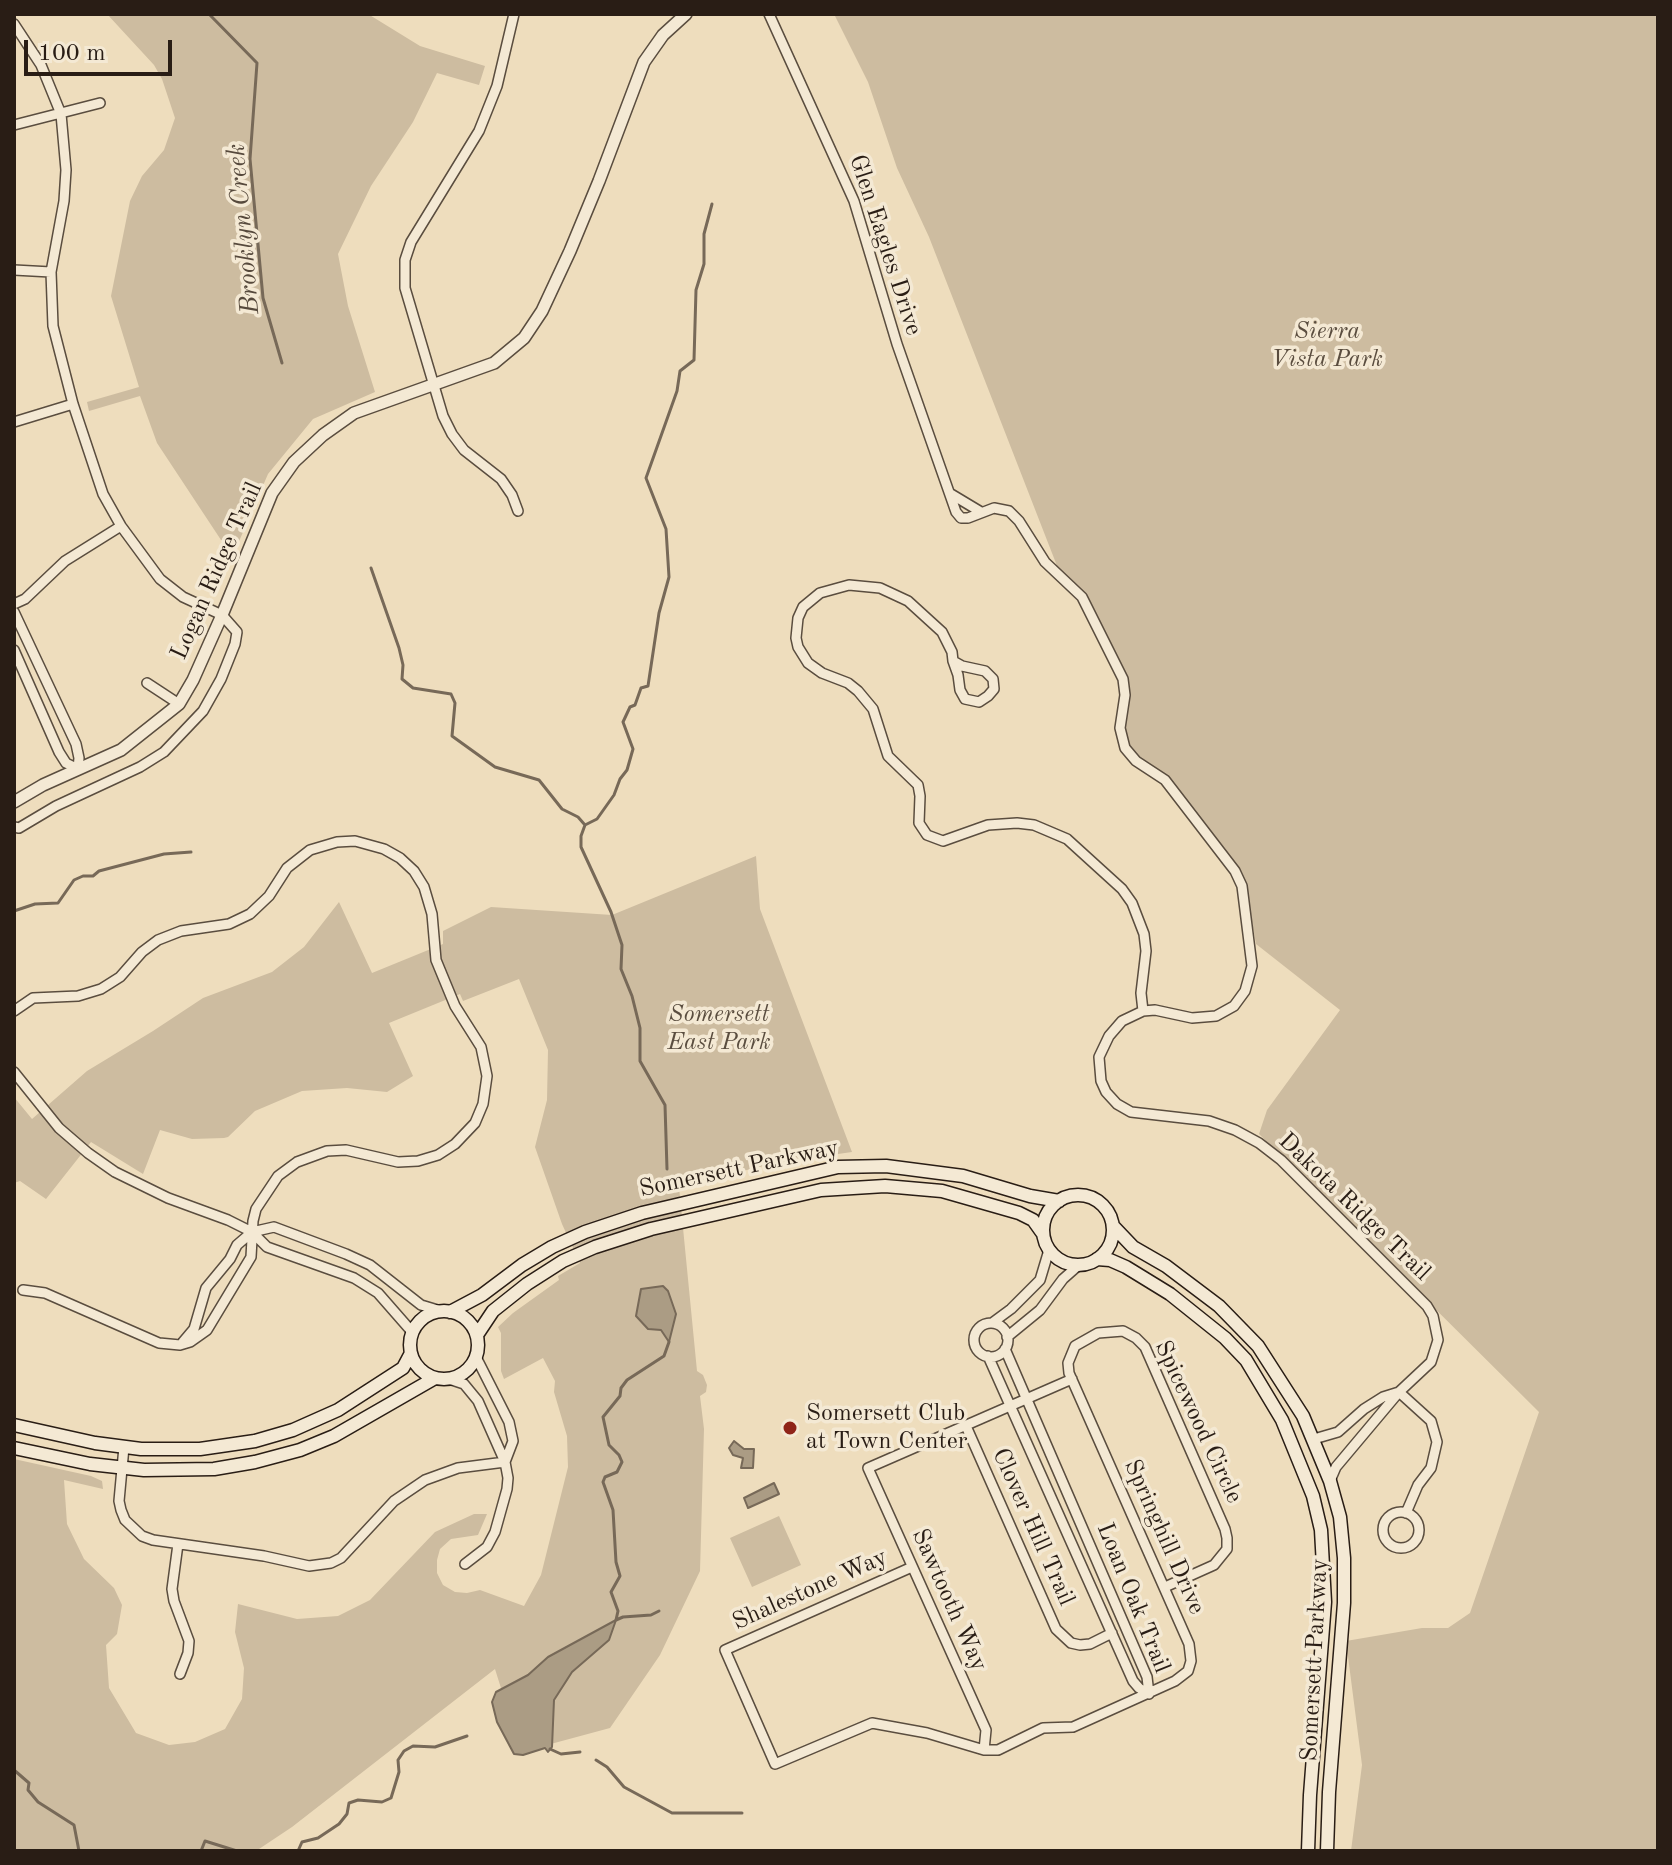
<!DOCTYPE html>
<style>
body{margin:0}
#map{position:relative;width:1672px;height:1865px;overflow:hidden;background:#eeddbd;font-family:"Old Standard TT",serif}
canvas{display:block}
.frame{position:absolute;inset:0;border:16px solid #291d15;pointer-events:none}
.scale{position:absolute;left:24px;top:40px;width:148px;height:36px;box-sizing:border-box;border:4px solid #291d15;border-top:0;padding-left:10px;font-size:24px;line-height:28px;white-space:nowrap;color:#291d15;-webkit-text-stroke:6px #f4e9d4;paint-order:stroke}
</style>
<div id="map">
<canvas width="1672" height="1865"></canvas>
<div class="frame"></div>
<div class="scale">100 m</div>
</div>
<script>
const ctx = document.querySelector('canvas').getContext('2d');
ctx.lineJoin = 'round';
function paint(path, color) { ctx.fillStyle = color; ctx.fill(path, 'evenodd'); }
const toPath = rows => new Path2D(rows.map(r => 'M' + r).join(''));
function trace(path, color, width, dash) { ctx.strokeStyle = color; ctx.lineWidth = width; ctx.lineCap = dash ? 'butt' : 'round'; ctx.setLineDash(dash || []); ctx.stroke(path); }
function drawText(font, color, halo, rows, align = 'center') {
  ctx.font = font + ' "Old Standard TT",serif'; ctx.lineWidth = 7; ctx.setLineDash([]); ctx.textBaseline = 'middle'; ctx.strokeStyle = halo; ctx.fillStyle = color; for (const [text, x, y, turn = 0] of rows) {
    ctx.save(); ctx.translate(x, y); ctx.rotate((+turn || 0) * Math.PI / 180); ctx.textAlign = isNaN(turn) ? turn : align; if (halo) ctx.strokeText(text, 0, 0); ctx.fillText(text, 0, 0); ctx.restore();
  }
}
const green = toPath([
 [107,14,368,14,420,46,485,66,479,85,437,73,413,122,371,186,338,254,348,306,375,392,313,419,268,474,237,546,221,540,157,443,140,396,89,411,87,402,139,387,111,296,130,201,142,176,164,150,175,118,162,79,154,65],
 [834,14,1658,14,1658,1851,1351,1851,1362,1765,1346,1641,1422,1628,1448,1628,1470,1613,1539,1412,1259,1134,1267,1110,1340,1010,1256,944,1244,879,1166,776,1139,757,1127,743,1124,722,1130,691,1122,666,1086,596,1059,571,929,237,897,168,868,82],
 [756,856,760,909,852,1152,775,1163,679,1187,697,1371,703,1375,707,1385,706,1392,700,1396,704,1429,700,1571,660,1655,610,1728,521,1752,495,1669,292,1827,256,1851,14,1851,14,1459,91,1476,102,1481,103,1489,64,1480,67,1524,84,1559,114,1588,122,1605,117,1634,106,1645,109,1688,136,1733,169,1745,195,1742,225,1729,242,1699,244,1668,235,1632,238,1604,297,1619,338,1616,370,1600,435,1532,474,1514,487,1514,478,1535,451,1539,440,1549,437,1560,437,1573,443,1585,455,1592,467,1593,480,1590,524,1606,541,1575,568,1467,567,1436,554,1392,555,1381,543,1358,504,1379,501,1371,501,1333,498,1327,513,1313,559,1280,558,1276,580,1263,562,1224,535,1147,547,1100,548,1050,519,979,463,1001,460,994,389,1023,413,1076,387,1092,347,1088,302,1091,255,1111,228,1137,224,1138,192,1139,160,1130,143,1174,91,1142,46,1199,20,1181,14,1183,14,1097,32,1119,87,1071,153,1031,203,998,272,972,304,947,339,902,372,973,443,944,443,931,491,907,612,915],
 [779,1516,801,1565,752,1587,730,1538]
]);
const water = toPath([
 [663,1286,668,1291,676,1314,669,1342,661,1330,648,1329,636,1316,641,1289,663,1286],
 [734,1441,744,1449,754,1449,753,1468,741,1468,743,1458,733,1455,729,1448,734,1441],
 [774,1483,779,1494,748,1508,744,1498,774,1483],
 [616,1620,609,1640,572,1672,554,1700,552,1747,548,1752,545,1748,523,1755,514,1754,497,1722,492,1702,496,1692,528,1675,548,1657,616,1620]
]);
const stream = toPath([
 [209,14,257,63,250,159,263,298,282,363],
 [371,568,399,648,403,665,402,679,413,688,451,694,455,703,452,736,495,767,539,780,562,809,578,817,585,825,581,836,581,847,611,912,622,945,621,969,632,996,640,1028,640,1061,665,1105,667,1169],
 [585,825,597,819,614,795,620,779,627,770,633,749,623,722,630,707,635,705,641,688,648,686,659,613,669,577,666,529,646,478,677,391,680,371,694,360,696,290,704,264,704,234,712,204],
 [14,911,35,904,58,903,74,880,83,876,93,876,99,871,164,854,191,852],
 [659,1611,651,1615,623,1617,616,1620,618,1611,611,1592,620,1576,616,1562,613,1510,603,1482,605,1477,617,1472,622,1462,619,1455,609,1445,603,1417,620,1396,621,1388,627,1380,664,1356,669,1342],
 [550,1749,561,1754,580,1752],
 [596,1760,607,1767,624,1787,672,1813,742,1813],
 [14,1770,29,1783,28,1790,38,1802,74,1825,79,1851],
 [201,1851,205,1841,237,1851],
 [298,1851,302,1842,318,1838,339,1824,347,1814,349,1803,358,1800,382,1802,391,1798,399,1772,398,1760,404,1751,413,1746,435,1747,467,1736]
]);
const minor = toPath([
 [514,14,497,86,479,131,411,242,405,260,405,288,443,416,452,434,464,450,501,479,512,495,518,511],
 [769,14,854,201,897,344,956,512,961,518,968,518,994,508,1009,511,1019,521,1045,562,1082,597,1123,679,1125,695,1120,728,1125,748,1136,761,1165,780,1235,871,1242,886,1252,966,1245,991,1234,1006,1216,1016,1192,1018,1155,1010,1143,1011,1122,1021,1109,1036,1099,1057,1101,1081,1106,1092,1117,1104,1131,1112,1209,1121,1235,1130,1259,1143,1281,1160,1427,1306,1433,1316,1438,1340,1431,1362,1399,1392,1336,1467,1330,1481],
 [14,24,41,65,61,114,66,170,64,201,51,272,53,326,73,404,103,494,121,526,160,579,183,597,222,615,237,632,235,644,221,679,203,711,164,752,140,767,56,806,19,828,14,827],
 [14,125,100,103],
 [14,270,51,272],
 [14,422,73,404],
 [951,494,981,512],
 [14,604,25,599,65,561,121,526],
 [14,612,76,744,79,758,78,769,66,763,59,752,14,650],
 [953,661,962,666,985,671,993,679,994,689,988,696,979,702,965,699,960,690,958,675,953,661,952,652,942,632,908,601,880,588,849,585,820,593,803,607,798,618,796,638,798,647,808,663,822,673,848,683,858,691,873,709,888,756,918,785,920,796,919,823,927,835,943,841,988,825,1017,823,1034,825,1067,839,1122,889,1132,903,1144,934,1146,951,1141,993,1143,1011],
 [147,683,179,704],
 [14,1011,33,998,78,996,101,989,120,977,142,952,158,940,181,931,229,924,250,914,269,896,287,868,310,850,337,842,355,841,384,849,400,858,414,871,424,887,432,914,436,960,455,1006,481,1047,487,1076,483,1104,475,1123,455,1144,438,1155,418,1161,398,1162,346,1150,327,1151,297,1162,278,1176,256,1209,253,1221,251,1257,207,1330,190,1342,180,1345,159,1343,45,1293,23,1290],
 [14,1072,59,1128,88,1153,115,1172,168,1198,228,1220,252,1232,267,1247,354,1278,378,1293,413,1333],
 [252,1232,274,1227,346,1254,370,1265,421,1305,441,1311],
 [992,1323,1011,1309,1040,1280,1049,1250],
 '974 1340a17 17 0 1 1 34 0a17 17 0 1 1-34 0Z',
 [1007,1337,1040,1310,1063,1279,1080,1264],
 [183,1342,194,1329,206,1288,230,1259,237,1245,252,1232],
 [1005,1349,1147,1677,1149,1694],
 [988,1356,1133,1681,1139,1688,1149,1694],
 [476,1357,509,1422,513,1441,505,1462],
 [449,1379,464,1384,478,1401,505,1462,508,1478,507,1489,495,1532,487,1547,465,1564],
 [1399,1392,1431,1421,1437,1442,1431,1468,1418,1485,1406,1513],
 [966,1426,1056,1629,1071,1643,1080,1645,1090,1644,1112,1633],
 [1314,1439,1338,1432,1364,1409,1383,1397,1399,1392],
 [124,1447,119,1501,121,1510,125,1520,142,1536,153,1540,264,1556,309,1566,331,1563,341,1558,394,1501,425,1480,458,1468,505,1462],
 '1383 1530a18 18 0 1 1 36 0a18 18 0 1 1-36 0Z',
 [178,1544,172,1589,174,1601,189,1641,188,1653,180,1674],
 [912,1567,725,1650,775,1764,872,1723,927,1733,984,1750,998,1750,1043,1728,1073,1727,1175,1681,1188,1671,1191,1661,1189,1644,1069,1373,1068,1363,1075,1346,1098,1333,1123,1331,1136,1338,1145,1347,1225,1529,1227,1538,1227,1549,1214,1565,1165,1587],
 [984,1750,986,1730,868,1468,1072,1379]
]);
const tertiary = toPath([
 [14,802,43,785,121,750,179,704,193,680,222,615,272,493,294,462,323,435,354,413,494,363,524,338,542,311,570,251,599,181,644,62,663,35,686,14]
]);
const secondary = toPath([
 '1043 1230a35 35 0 1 1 70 0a35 35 0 1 1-70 0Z',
 [1113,1226,1133,1247,1166,1266,1219,1306,1258,1346,1303,1416,1330,1481,1340,1517,1344,1558,1344,1603,1329,1792,1327,1851],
 [1097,1259,1110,1260,1126,1267,1170,1294,1225,1338,1246,1360,1282,1420,1313,1496,1321,1530,1325,1602,1310,1795,1308,1851],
 '410 1345a34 34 0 1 1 68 0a34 34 0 1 1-68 0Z',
 [450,1312,482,1295,522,1265,552,1247,585,1232,642,1213,838,1167,886,1166,963,1176,1030,1196,1059,1201],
 [477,1335,493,1311,527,1284,563,1261,595,1247,651,1229,821,1190,885,1186,942,1191,1019,1213,1033,1220,1043,1234],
 [14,1425,95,1443,141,1449,200,1449,255,1441,293,1430,338,1410,403,1368,411,1353],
 [14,1448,90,1464,144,1470,214,1469,255,1462,300,1450,334,1436,435,1378]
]);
const markers = [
 [790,1428,8,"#8f2418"]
];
const streetNames = [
 ["Glen Eagles Drive",885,245,72],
 ["Logan Ridge Trail",217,571,-66],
 ["Somersett Parkway",739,1169,-12],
 ["Dakota Ridge Trail",1354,1207,44],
 ["Spicewood Circle",1198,1422,65],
 ["Clover Hill Trail",1033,1527,66],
 ["Springhill Drive",1164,1537,66],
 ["Shalestone Way",810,1590,-24],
 ["Loan Oak Trail",1133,1598,68],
 ["Sawtooth Way",949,1600,66],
 ["Somersett Parkway",1315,1660,-87]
];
const parkNames = [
 ["Sierra",1327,332],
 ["Vista Park",1327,360],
 ["Somersett",719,1015],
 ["East Park",719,1043]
];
const poiNames = [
 ["Somersett Club",806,1414],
 ["at Town Center",806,1442]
];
const waterNames = [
 ["Brooklyn Creek",244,229,-95]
];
paint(green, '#cdbca0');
paint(water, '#ab9c84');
trace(water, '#776958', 2);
trace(stream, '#776958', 3);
trace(minor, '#5a4d3f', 12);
trace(tertiary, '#5a4d3f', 14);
trace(secondary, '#291d15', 15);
trace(minor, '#f4e9d4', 9);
trace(tertiary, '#f4e9d4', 11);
trace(secondary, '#f4e9d4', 12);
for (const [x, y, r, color] of markers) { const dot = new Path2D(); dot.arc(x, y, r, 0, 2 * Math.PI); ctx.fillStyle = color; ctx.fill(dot); trace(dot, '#f4e9d4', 3); }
drawText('24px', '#291d15', '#f4e9d4', streetNames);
drawText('italic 24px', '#5a4d3f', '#f4e9d4', parkNames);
drawText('24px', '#291d15', '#f4e9d4', poiNames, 'left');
drawText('italic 26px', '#56493c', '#f4e9d4', waterNames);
</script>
